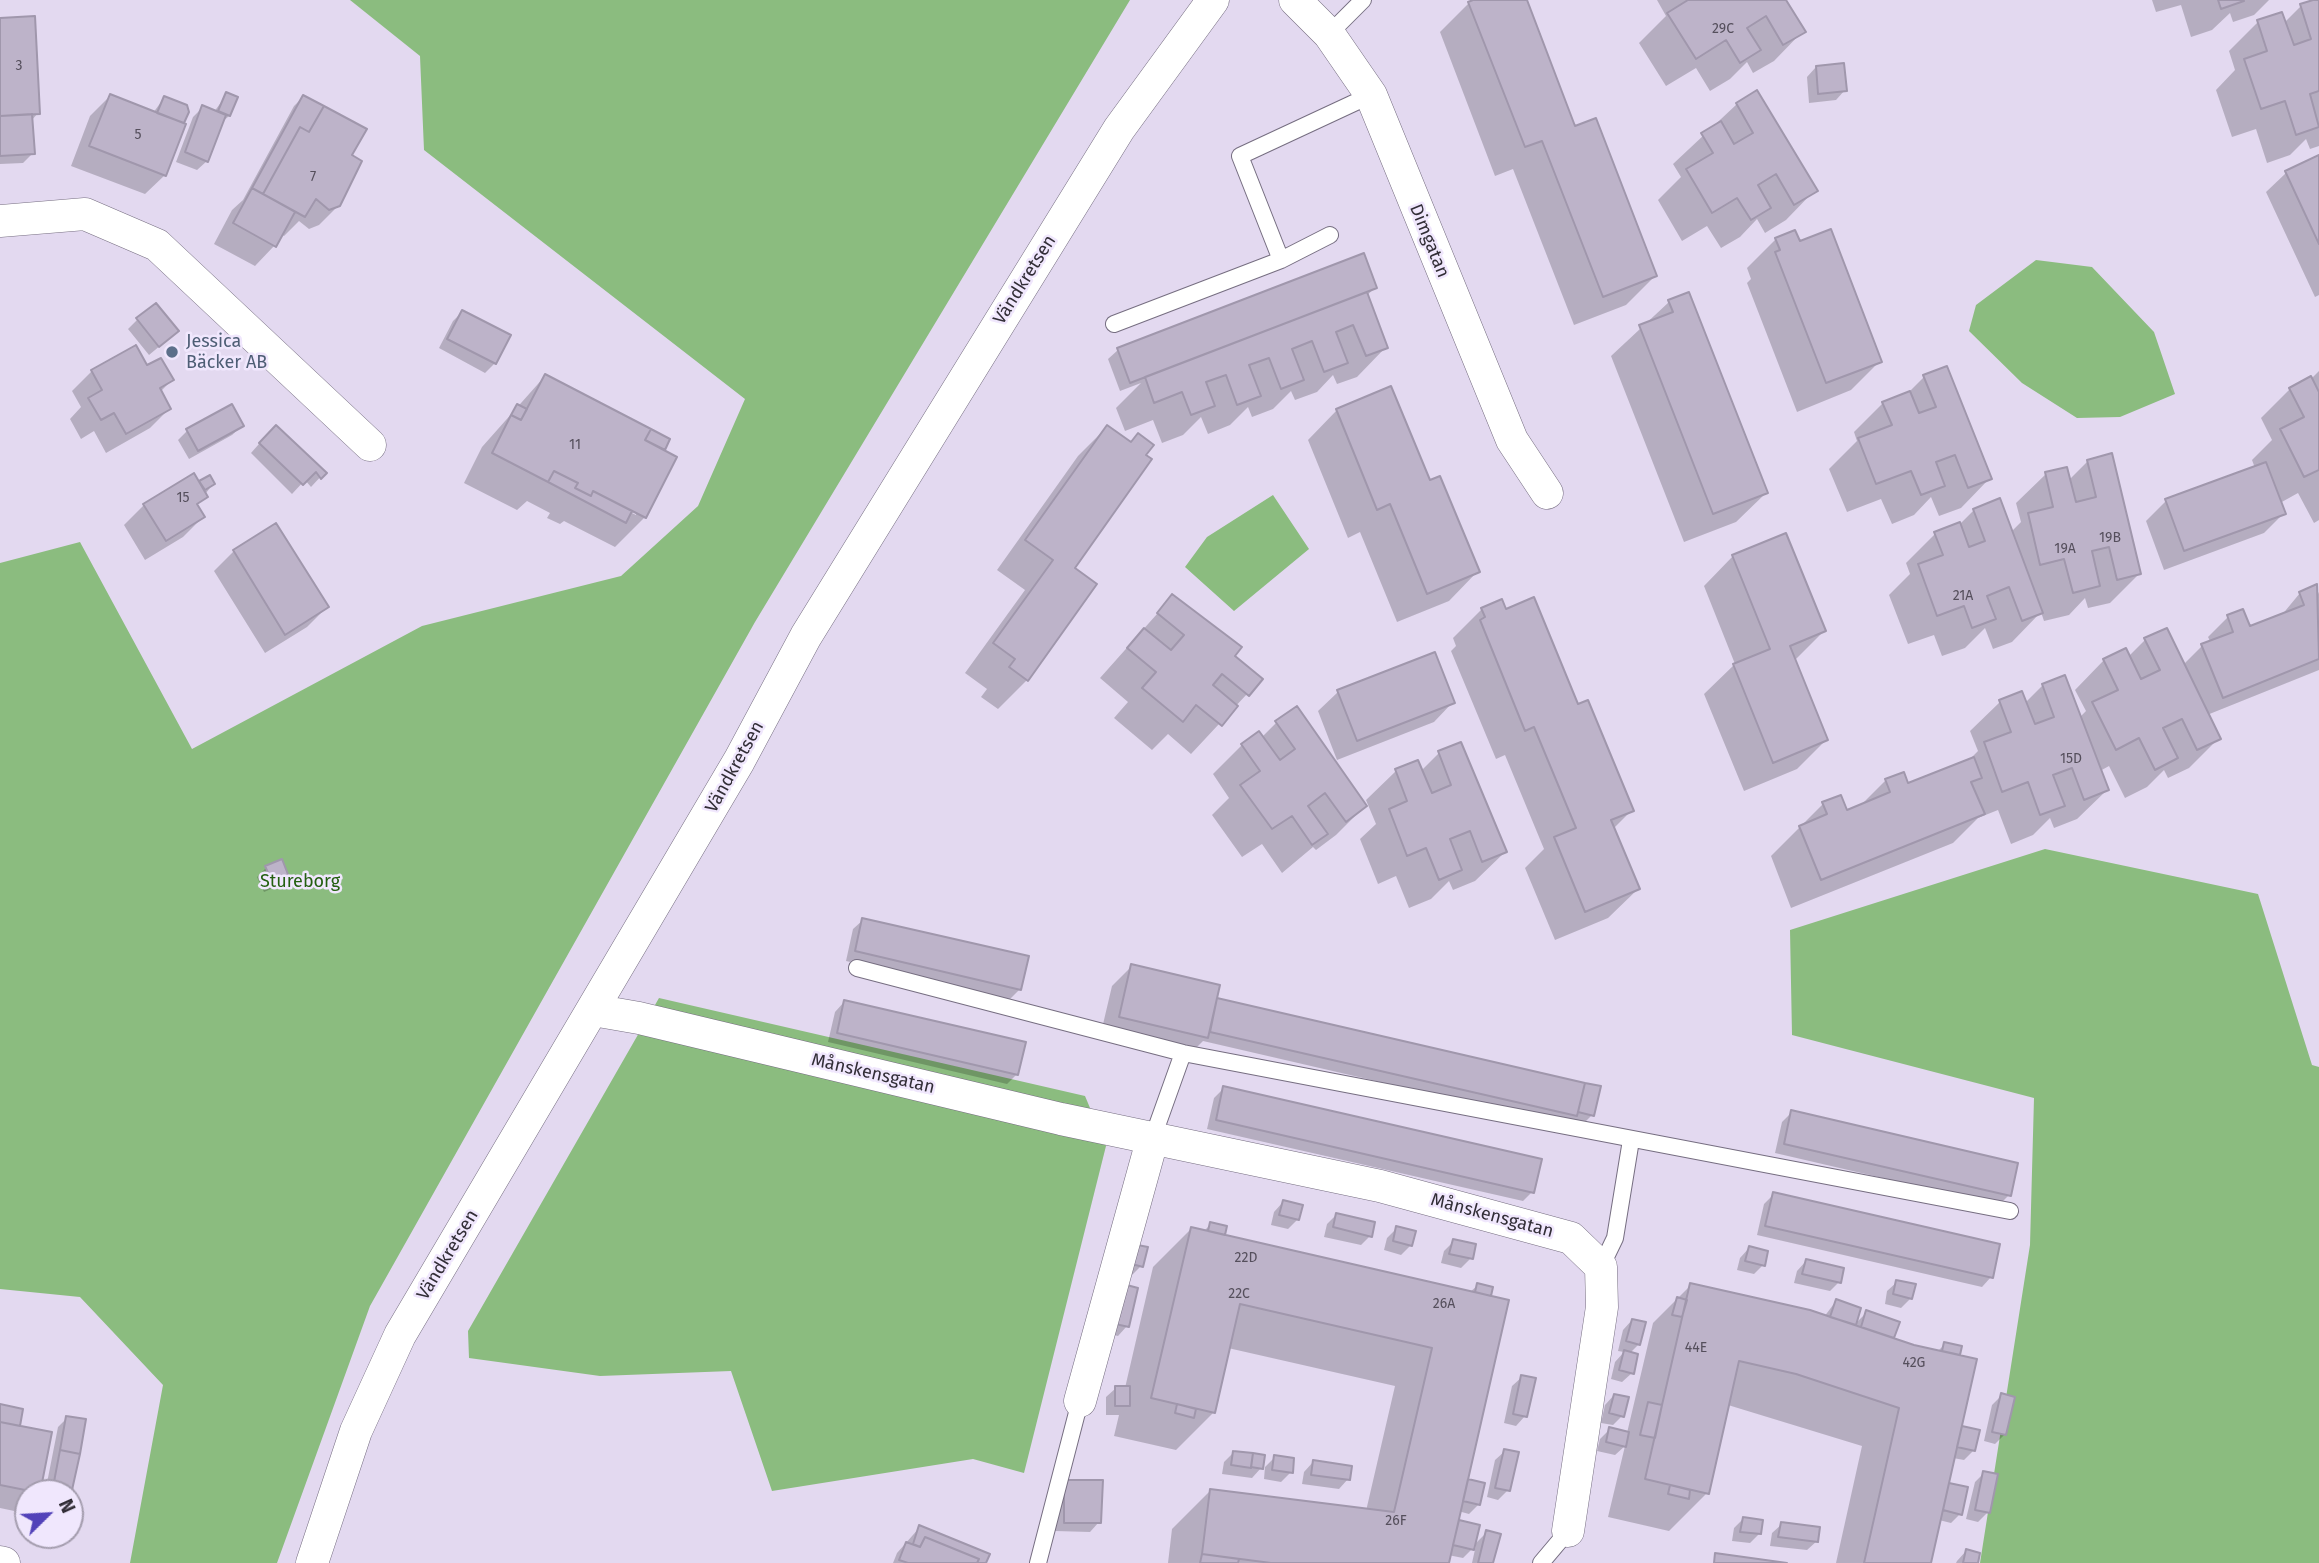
<!DOCTYPE html>
<meta charset="utf-8">
<style>
body{margin:0}
#map{position:relative;width:2319px;height:1563px;overflow:hidden;background:#e3d9f0;font-family:"Fira Sans",sans-serif}
canvas{display:block}
.north{position:absolute;left:14px;top:1479px;width:70px;height:70px;box-sizing:border-box;background:#f0e7fd;border:2px solid #a49dae;border-radius:50%;rotate:66deg;font-size:19px;font-weight:700;line-height:28px;text-align:center;color:#322e37}
.north::after{content:'';display:block;margin:auto;width:24px;height:32px;background:#5242b9;clip-path:polygon(50% 0,100% 100%,50% 72%,0 100%)}
</style>
<div id="map">
<canvas width="2319" height="1563"></canvas>
<div class="north">N</div>
</div>
<script>
const ctx = document.querySelector('canvas').getContext('2d');
ctx.lineJoin = 'round';
function paint(path, color) { ctx.fillStyle = color; ctx.fill(path, 'evenodd'); }
const toPath = rows => new Path2D(rows.map(r => 'M' + r).join(''));
function trace(path, color, width, dash) { ctx.strokeStyle = color; ctx.lineWidth = width; ctx.lineCap = dash ? 'butt' : 'round'; ctx.setLineDash(dash || []); ctx.stroke(path); }
function drawText(font, color, halo, rows, align = 'center') {
  ctx.font = font + ' "Fira Sans",sans-serif'; ctx.lineWidth = 5; ctx.setLineDash([]); ctx.textBaseline = 'middle'; ctx.strokeStyle = halo; ctx.fillStyle = color; for (const [text, x, y, turn = 0] of rows) {
    ctx.save(); ctx.translate(x, y); ctx.rotate((+turn || 0) * Math.PI / 180); ctx.textAlign = isNaN(turn) ? turn : align; if (halo) ctx.strokeText(text, 0, 0); ctx.fillText(text, 0, 0); ctx.restore();
  }
}
const green = toPath([
 [350,0,1130,0,755,622,370,1306,277,1563,130,1563,163,1385,80,1297,0,1289,0,563,80,542,192,749,422,626,621,576,698,506,745,399,424,150,420,56],
 [2036,260,2092,267,2154,332,2175,394,2120,417,2077,418,2022,383,1969,331,1976,305],
 [1273,495,1309,549,1234,611,1185,567,1207,537],
 [2045,849,2258,894,2312,1065,2319,1067,2319,1563,1980,1563,2030,1245,2034,1098,1792,1035,1790,930],
 [659,998,1085,1096,1106,1146,1024,1473,973,1459,772,1491,731,1371,600,1376,469,1358,468,1331]
]);
const shadow = toPath([
 [1477,0,1525,0,1574,128,1655,276,1626,305,1574,325,1513,169,1495,176,1440,32,1469,3],
 [1784,0,1803,31,1774,61,1753,73,1747,62,1730,79,1710,91,1696,68,1666,86,1639,43,1666,16,1657,0],
 [2152,0,2269,0,2254,15,2233,22,2230,13,2212,30,2191,37,2181,5,2156,12],
 [2319,0,2319,146,2310,149,2306,139,2290,155,2267,163,2256,129,2232,137,2216,90,2235,70,2229,51,2258,22,2284,23,2301,6],
 [0,19,38,113,31,121,33,153,23,163,0,164],
 [1816,67,1845,90,1836,100,1809,103,1807,77],
 [1756,92,1815,190,1786,220,1765,233,1757,219,1740,237,1721,248,1707,226,1682,241,1658,200,1681,177,1673,164,1737,104],
 [227,94,229,116,221,123,207,161,197,170,176,162,193,117,203,107,214,112],
 [110,96,153,113,164,98,183,122,165,175,145,194,71,166,90,116],
 [303,97,350,156,339,205,319,225,309,229,299,221,284,236,281,234,274,246,255,266,214,244,232,210,243,200,294,106],
 [2319,156,2319,295,2315,297,2266,192,2286,173],
 [1776,239,1799,244,1880,361,1851,390,1797,412,1747,283,1751,279,1747,268],
 [1375,288,1366,296,1386,347,1357,377,1337,384,1333,375,1317,392,1295,400,1291,391,1273,409,1252,417,1248,407,1230,425,1208,434,1201,417,1183,435,1162,443,1153,420,1125,431,1116,408,1141,383,1120,391,1108,359,1118,350],
 [1669,302,1766,493,1736,522,1684,542,1611,356],
 [462,312,495,363,485,373,439,348,453,321],
 [137,320,167,340,149,355,128,329],
 [147,368,172,380,160,392,169,409,150,428,106,453,94,431,81,439,70,419,81,407,72,391,92,371],
 [2319,371,2319,520,2314,523,2298,493,2280,503,2284,513,2264,533,2164,570,2146,521,2166,501,2255,468,2252,460,2272,440,2261,418,2290,389,2311,379],
 [545,376,668,440,662,451,675,458,645,517,615,547,564,521,560,524,547,518,550,513,527,501,517,510,464,483,482,447],
 [604,495,636,511,636,515,602,498],
 [1924,377,1990,478,1961,508,1939,516,1931,497,1914,515,1892,524,1881,499,1847,512,1829,469,1857,441,1854,432,1883,403,1907,394],
 [1337,410,1429,482,1478,571,1449,601,1397,622,1360,532,1348,538,1308,440],
 [242,426,232,435,189,459,178,440,187,431],
 [1107,427,1130,443,1138,435,1072,568,1027,680,998,709,981,697,987,689,965,673,1025,590,997,570,1078,456],
 [266,436,324,473,311,487,305,480,292,494,251,453],
 [2088,461,2139,574,2110,603,2088,608,2085,598,2069,615,2044,621,2041,612,2012,642,1993,649,1985,628,1965,648,1942,656,1934,635,1908,644,1889,595,1910,574,1906,563,1935,534,1959,525,1974,510,2011,532,2021,522,2016,503,2046,474,2069,480],
 [200,483,213,484,196,506,203,517,183,537,145,560,124,525,144,505],
 [276,525,327,607,307,627,265,653,214,571,234,551],
 [1733,556,1824,631,1794,661,1826,740,1797,769,1744,791,1704,694,1735,664,1704,586],
 [2316,587,2319,594,2319,670,2207,715,2219,738,2189,768,2168,778,2164,770,2147,787,2125,798,2109,766,2100,771,2107,790,2077,819,2054,828,2050,818,2033,835,2011,844,1998,810,1978,818,1953,843,1791,908,1771,856,1823,804,1846,812,1860,806,1886,780,1907,785,1968,761,1978,751,1970,731,2000,702,2021,693,2025,703,2043,685,2079,718,2086,711,2075,690,2104,660,2128,657,2145,640,2183,665,2202,646,2211,643,2208,637,2228,617,2249,628,2281,616,2300,593],
 [1173,596,1232,656,1247,694,1191,754,1168,734,1152,750,1114,718,1128,702,1100,678],
 [1482,609,1505,611,1577,706,1632,810,1613,829,1638,889,1608,918,1555,940,1525,868,1544,849,1505,755,1496,759,1451,651,1456,646,1453,638],
 [1338,692,1453,702,1434,722,1337,760,1318,711],
 [1276,723,1365,806,1336,835,1316,850,1313,847,1282,873,1262,844,1242,857,1212,815,1229,798,1213,774,1242,745,1262,737],
 [1439,753,1505,852,1475,881,1453,890,1449,881,1431,899,1409,908,1396,876,1378,884,1360,839,1376,824,1366,800,1396,771,1417,762,1421,771],
 [267,867,287,877,278,886,264,892,257,877],
 [863,920,1020,989,1010,999,846,961,853,929],
 [1132,966,1214,1003,1218,1000,1599,1088,1592,1115,1583,1124,1566,1125,1203,1041,1187,1057,1100,1037,1112,986],
 [844,1002,1017,1074,1007,1084,828,1042,835,1012],
 [1224,1088,1532,1192,1523,1201,1207,1129,1214,1098],
 [1792,1112,2009,1195,1999,1205,1775,1153,1782,1122],
 [1774,1194,1991,1277,1982,1287,1757,1235,1764,1204],
 [1283,1202,1298,1219,1288,1229,1271,1225,1274,1212],
 [1336,1215,1370,1236,1361,1245,1324,1237,1327,1224],
 [1211,1224,1221,1236,1469,1293,1478,1285,1491,1288,1464,1486,1479,1504,1469,1514,1458,1511,1455,1526,1460,1522,1473,1546,1487,1532,1492,1563,1472,1563,1476,1545,1463,1558,1448,1555,1447,1563,1168,1563,1172,1529,1210,1491,1366,1511,1395,1386,1228,1348,1214,1412,1176,1450,1114,1436,1119,1415,1106,1415,1106,1397,1116,1388,1125,1388,1153,1267,1191,1229,1203,1232],
 [1397,1228,1411,1245,1401,1255,1384,1250,1387,1238],
 [1454,1241,1471,1258,1461,1268,1441,1263,1444,1251],
 [1133,1246,1141,1266,1132,1275,1119,1272],
 [1749,1248,1763,1265,1754,1274,1737,1270,1740,1258],
 [1806,1261,1839,1282,1830,1291,1794,1283,1797,1271],
 [1897,1282,1911,1298,1901,1308,1885,1304,1887,1291],
 [1691,1285,1824,1317,1836,1301,1859,1309,1854,1325,1867,1312,1893,1337,1891,1339,1937,1352,1945,1344,1958,1354,1959,1432,1963,1428,1973,1451,1964,1460,1953,1458,1946,1489,1960,1514,1951,1523,1939,1520,1929,1563,1836,1563,1862,1446,1728,1405,1707,1493,1669,1531,1608,1517,1625,1446,1615,1455,1597,1451,1600,1439,1610,1429,1627,1433,1653,1323],
 [1114,1296,1127,1326,1118,1336,1106,1333],
 [1632,1320,1639,1344,1630,1353,1632,1373,1622,1382,1611,1379,1615,1362,1624,1352,1618,1351,1623,1330],
 [1522,1377,1525,1416,1516,1426,1504,1423,1512,1386],
 [1614,1395,1622,1416,1613,1425,1601,1423,1605,1405],
 [2002,1395,2005,1434,1995,1444,1984,1441,1992,1405],
 [0,1406,18,1427,39,1492,28,1493,28,1503,19,1512,0,1508],
 [67,1418,71,1489,67,1493,45,1493,58,1427],
 [1505,1451,1508,1490,1498,1500,1487,1497,1495,1460],
 [1234,1452,1261,1468,1252,1478,1222,1474,1224,1462],
 [1275,1457,1291,1472,1281,1482,1264,1479,1265,1467],
 [1313,1462,1348,1479,1339,1489,1302,1484,1304,1472],
 [1984,1473,1988,1512,1978,1522,1966,1519,1975,1482],
 [1065,1482,1099,1522,1090,1532,1055,1531,1055,1491],
 [1743,1519,1759,1534,1750,1543,1732,1541,1734,1528],
 [1782,1524,1817,1541,1807,1550,1770,1546,1772,1533],
 [920,1527,984,1563,893,1563,897,1553],
 [1966,1551,1976,1563,1956,1563,1957,1561]
]);
const building = toPath([
 [1473,0,1527,0,1575,126,1596,118,1657,276,1603,297,1542,141,1525,147,1468,2,1473,0],
 [1688,0,1786,0,1806,32,1783,45,1766,16,1747,28,1761,50,1740,63,1726,40,1696,59,1667,13,1688,0],
 [2218,0,2243,0,2244,1,2221,9,2218,0],
 [2313,0,2319,0,2319,91,2310,94,2319,127,2296,135,2285,101,2261,109,2244,59,2267,51,2257,20,2282,12,2294,45,2311,39,2300,4,2313,0],
 [35,16,40,114,0,116,0,18,35,16],
 [1844,63,1847,91,1818,94,1816,66,1844,63],
 [1757,90,1818,191,1794,205,1776,174,1758,185,1771,208,1751,220,1737,198,1712,213,1686,169,1713,153,1701,133,1721,121,1734,144,1753,133,1736,103,1757,90],
 [226,92,238,97,230,116,218,111,226,92],
 [110,94,186,124,166,176,89,146,110,94],
 [303,95,324,106,309,132,300,127,263,194,252,188,303,95],
 [164,96,187,105,189,112,184,123,157,113,164,96],
 [202,105,226,115,208,162,185,152,202,105],
 [324,106,367,129,352,155,362,161,340,206,329,210,316,199,305,217,263,194,300,127,309,132,324,106],
 [32,114,35,154,0,156,0,116,32,114],
 [2319,155,2319,244,2285,171,2319,155],
 [252,188,295,212,276,247,233,223,252,188],
 [1831,229,1882,362,1826,383,1775,252,1780,250,1775,238,1795,230,1800,241,1831,229],
 [1364,253,1377,288,1130,383,1117,348,1364,253],
 [1367,292,1388,348,1366,356,1353,325,1336,332,1348,363,1324,372,1312,341,1292,349,1304,380,1281,389,1269,358,1249,365,1261,396,1237,405,1226,375,1206,382,1215,406,1191,415,1182,392,1154,403,1145,377,1367,292],
 [1689,292,1768,493,1713,514,1639,325,1673,312,1668,300,1689,292],
 [156,303,179,331,159,347,136,318,156,303],
 [462,310,511,335,496,364,447,339,462,310],
 [136,345,147,365,161,358,174,380,160,388,171,409,126,434,114,413,101,420,88,398,102,390,91,370,136,345],
 [1947,366,1992,479,1968,488,1955,455,1936,462,1945,486,1921,495,1911,471,1876,484,1858,438,1892,425,1882,402,1910,391,1919,413,1936,407,1923,375,1947,366],
 [545,374,651,429,645,440,677,457,646,518,593,491,591,496,575,488,578,483,554,471,548,482,492,453,511,415,521,420,545,374],
 [2311,376,2319,392,2319,470,2304,477,2280,429,2304,417,2289,388,2311,376],
 [1391,386,1430,480,1440,476,1480,572,1427,594,1390,504,1377,510,1336,409,1391,386],
 [232,404,244,426,198,451,186,429,232,404],
 [517,404,527,409,521,420,511,415,517,404],
 [276,425,327,473,321,479,316,472,303,485,259,443,276,425],
 [1107,425,1131,442,1138,433,1154,445,1146,455,1152,459,1075,568,1097,584,1028,681,1009,667,1015,659,993,643,1053,560,1025,540,1107,425],
 [651,429,670,439,665,450,645,440,651,429],
 [2112,453,2141,574,2117,580,2109,547,2092,551,2100,586,2073,593,2064,559,2040,565,2028,513,2053,507,2045,472,2067,467,2076,502,2096,497,2087,460,2112,453],
 [2266,462,2286,514,2184,551,2165,499,2266,462],
 [554,471,578,483,575,488,591,496,593,491,632,511,626,523,548,482,554,471],
 [194,473,208,497,197,504,205,517,166,541,143,504,194,473],
 [210,475,215,484,205,490,199,481,210,475],
 [2000,498,2043,613,2022,621,2009,587,1987,596,1996,619,1972,628,1964,606,1937,616,1918,564,1943,555,1934,532,1960,522,1969,547,1985,541,1973,509,2000,498],
 [276,523,329,607,285,635,233,550,276,523],
 [1786,533,1826,631,1790,646,1828,740,1773,763,1733,664,1770,649,1732,555,1786,533],
 [2317,584,2319,659,2223,698,2201,644,2233,632,2227,615,2243,609,2250,626,2304,605,2299,592,2317,584],
 [1172,594,1242,647,1235,656,1263,679,1249,696,1222,674,1213,685,1238,706,1222,726,1196,705,1183,722,1142,688,1156,672,1127,648,1144,628,1171,650,1184,635,1157,613,1172,594],
 [1534,597,1578,704,1588,700,1634,811,1611,820,1640,889,1585,912,1554,837,1576,828,1534,727,1525,731,1480,620,1485,617,1481,608,1502,599,1506,609,1534,597],
 [2167,628,2221,739,2197,750,2182,719,2163,728,2178,758,2155,770,2139,738,2116,750,2092,702,2118,690,2103,659,2126,648,2141,679,2160,670,2144,638,2167,628],
 [1435,652,1455,703,1357,741,1337,690,1435,652],
 [2065,675,2109,790,2084,800,2072,768,2053,775,2065,806,2040,815,2028,782,2002,792,1984,742,2011,732,1999,700,2022,691,2035,724,2054,717,2042,684,2065,675],
 [1297,706,1367,806,1346,822,1325,793,1308,806,1328,834,1312,845,1292,816,1272,829,1240,785,1260,771,1241,744,1259,731,1280,760,1295,749,1275,721,1297,706],
 [1461,742,1507,852,1482,862,1470,831,1450,839,1462,870,1439,880,1426,848,1407,856,1389,809,1407,801,1395,769,1418,760,1432,793,1451,785,1438,751,1461,742],
 [1974,757,1982,778,1971,782,1985,814,1821,880,1799,826,1827,814,1822,802,1841,795,1847,810,1890,792,1885,779,1904,772,1908,783,1974,757],
 [282,859,289,877,273,884,265,866,282,859],
 [862,918,1029,956,1021,990,855,951,862,918],
 [1131,964,1220,985,1208,1038,1119,1017,1131,964],
 [1217,998,1585,1083,1577,1116,1210,1032,1217,998],
 [844,1000,1026,1042,1018,1075,837,1033,844,1000],
 [1585,1083,1601,1086,1594,1116,1578,1112,1585,1083],
 [1223,1086,1542,1159,1534,1193,1216,1120,1223,1086],
 [1791,1110,2018,1163,2011,1196,1784,1144,1791,1110],
 [1773,1192,2000,1244,1993,1278,1765,1226,1773,1192],
 [1283,1200,1303,1205,1299,1220,1279,1215,1283,1200],
 [1336,1213,1375,1222,1372,1237,1333,1227,1336,1213],
 [1210,1222,1227,1226,1225,1235,1208,1231,1210,1222],
 [1396,1226,1416,1231,1412,1246,1393,1241,1396,1226],
 [1191,1227,1509,1300,1449,1563,1271,1563,1202,1554,1210,1489,1394,1512,1432,1348,1240,1304,1215,1413,1151,1398,1191,1227],
 [1453,1239,1476,1244,1473,1259,1449,1254,1453,1239],
 [1132,1244,1148,1247,1143,1267,1128,1263,1132,1244],
 [1749,1246,1768,1251,1765,1266,1745,1261,1749,1246],
 [1806,1259,1844,1268,1841,1283,1802,1274,1806,1259],
 [1896,1280,1916,1284,1912,1299,1893,1294,1896,1280],
 [1477,1283,1493,1287,1491,1296,1475,1292,1477,1283],
 [1690,1283,1810,1310,1914,1345,1977,1359,1931,1563,1864,1563,1899,1408,1796,1374,1739,1361,1709,1494,1645,1479,1690,1283],
 [1123,1284,1138,1288,1129,1327,1115,1324,1123,1284],
 [1677,1297,1687,1300,1682,1317,1672,1315,1677,1297],
 [1836,1299,1861,1308,1856,1325,1830,1317,1836,1299],
 [1866,1310,1900,1322,1894,1338,1861,1327,1866,1310],
 [1632,1319,1646,1322,1640,1345,1626,1341,1632,1319],
 [1944,1342,1962,1346,1960,1355,1942,1351,1944,1342],
 [1624,1350,1638,1354,1634,1374,1619,1370,1624,1350],
 [1521,1375,1536,1378,1527,1417,1513,1414,1521,1375],
 [1115,1386,1130,1386,1130,1406,1115,1406,1115,1386],
 [2001,1393,2015,1397,2006,1435,1992,1432,2001,1393],
 [1614,1394,1629,1397,1624,1417,1609,1413,1614,1394],
 [1648,1402,1662,1405,1655,1438,1640,1435,1648,1402],
 [0,1404,23,1409,20,1426,0,1422,0,1404],
 [1177,1404,1196,1409,1194,1418,1175,1413,1177,1404],
 [66,1416,86,1419,80,1454,60,1450,66,1416],
 [0,1422,52,1432,40,1493,0,1485,0,1422],
 [1962,1426,1980,1430,1975,1451,1957,1447,1962,1426],
 [1609,1427,1629,1432,1626,1447,1606,1442,1609,1427],
 [1504,1449,1519,1452,1510,1491,1495,1488,1504,1449],
 [60,1450,80,1454,72,1490,53,1487,60,1450],
 [1233,1451,1253,1453,1251,1468,1231,1465,1233,1451],
 [1253,1453,1265,1455,1263,1469,1251,1467,1253,1453],
 [1274,1455,1294,1458,1293,1473,1272,1470,1274,1455],
 [1313,1460,1352,1466,1350,1480,1311,1475,1313,1460],
 [1983,1471,1998,1474,1990,1513,1975,1510,1983,1471],
 [1468,1479,1485,1483,1480,1505,1463,1501,1468,1479],
 [1064,1480,1103,1480,1101,1523,1064,1523,1064,1480],
 [1949,1483,1968,1487,1962,1515,1943,1510,1949,1483],
 [1670,1485,1690,1490,1689,1499,1668,1494,1670,1485],
 [1743,1517,1763,1520,1761,1534,1740,1532,1743,1517],
 [1459,1520,1480,1525,1474,1550,1453,1545,1459,1520],
 [1781,1522,1820,1527,1818,1542,1778,1537,1781,1522],
 [919,1525,990,1554,986,1563,977,1563,979,1559,925,1537,920,1547,913,1544,919,1525],
 [1486,1530,1501,1534,1493,1563,1478,1563,1486,1530],
 [925,1537,979,1559,977,1563,908,1563,899,1560,906,1542,920,1547,925,1537],
 [1966,1549,1980,1553,1978,1563,1963,1563,1966,1549],
 [1715,1553,1787,1563,1714,1563,1715,1553],
 [1202,1554,1239,1559,1238,1563,1200,1563,1202,1554]
]);
const service = toPath([
 [1329,34,1363,0],
 [1281,260,1240,156,1371,95],
 [1114,324,1281,260,1330,235],
 [857,968,1183,1053,2010,1211],
 [1153,1137,1183,1053],
 [1601,1267,1615,1238,1631,1140],
 [1038,1563,1080,1401],
 [1541,1563,1568,1531]
]);
const minor = toPath([
 [1295,0,1329,34,1371,95,1512,440,1547,493],
 [0,221,85,214,157,245,370,445],
 [593,1010,639,1018,1061,1119,1380,1186,1571,1238,1601,1267,1602,1307,1568,1531],
 [1080,1401,1153,1137],
 [0,1562,4,1563],
 [312,1563,356,1431,400,1335,739,761,806,636,1119,129,1213,0]
]);
const markers = [
 [172,352,7,"#5c6f8a"]
];
const numberNames = [
 ["29C",1723,29],
 ["3",19,66],
 ["5",138,135],
 ["7",313,177],
 ["11",575,445],
 ["15",183,498],
 ["19B",2110,538],
 ["19A",2065,549],
 ["21A",1963,596],
 ["15D",2071,759],
 ["22D",1246,1258],
 ["22C",1239,1294],
 ["26A",1444,1304],
 ["44E",1696,1348],
 ["42G",1914,1363],
 ["26F",1396,1521]
];
const streetNames = [
 ["Dimgatan",1429,241,68],
 ["Vändkretsen",1025,280,-58],
 ["Vändkretsen",735,767,-61],
 ["Månskensgatan",873,1074,13],
 ["Månskensgatan",1492,1216,15],
 ["Vändkretsen",448,1255,-59]
];
const serviceNames = [
 ["Jessica",186,342],
 ["Bäcker AB",186,363]
];
const parkNames = [
 ["Stureborg",300,882]
];
paint(green, '#8bbc7f');
paint(shadow, '#0003');
paint(building, '#bdb3c9');
trace(building, '#a097ac', 2);
trace(service, '#766e81', 18);
trace(minor, '#766e81', 33);
trace(service, '#fff', 16);
trace(minor, '#fff', 32);
for (const [x, y, r, color] of markers) { const dot = new Path2D(); dot.arc(x, y, r, 0, 2 * Math.PI); ctx.fillStyle = color; ctx.fill(dot); trace(dot, '#f0e7fd', 2.5); }
drawText('14px', '#554f5c', null, numberNames);
drawText('18px', '#322e37', '#f0e7fd', streetNames);
drawText('18px', '#4e5e75', '#f0e7fd', serviceNames, 'left');
drawText('18px', '#246011', '#f0e7fd', parkNames);
</script>
